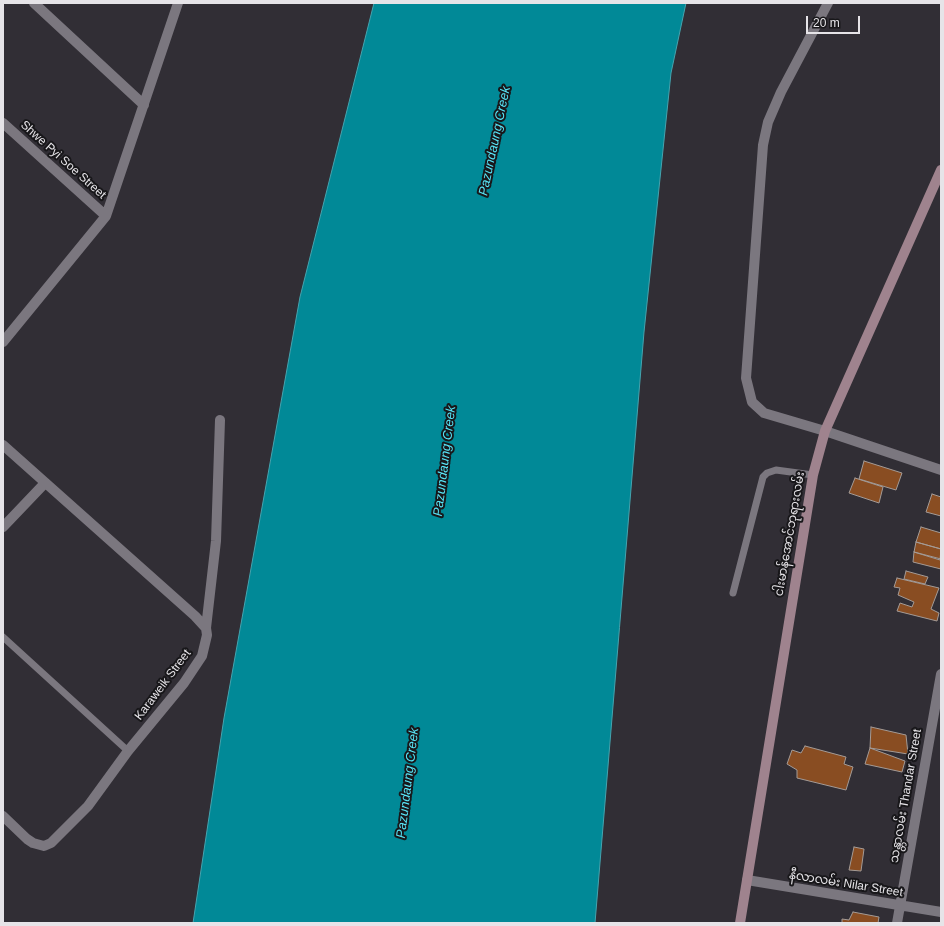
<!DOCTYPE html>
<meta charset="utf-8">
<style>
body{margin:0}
#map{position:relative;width:944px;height:926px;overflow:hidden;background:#312e35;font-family:Arial,sans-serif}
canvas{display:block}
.frame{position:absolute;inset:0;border:4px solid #e6e4e8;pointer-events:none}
.scale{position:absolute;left:806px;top:16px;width:54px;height:18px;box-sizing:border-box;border:2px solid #e6e4e8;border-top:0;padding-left:5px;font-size:12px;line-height:14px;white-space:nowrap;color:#e6e4e8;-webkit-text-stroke:3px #18171a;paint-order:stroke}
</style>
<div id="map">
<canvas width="944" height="926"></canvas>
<div class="frame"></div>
<div class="scale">20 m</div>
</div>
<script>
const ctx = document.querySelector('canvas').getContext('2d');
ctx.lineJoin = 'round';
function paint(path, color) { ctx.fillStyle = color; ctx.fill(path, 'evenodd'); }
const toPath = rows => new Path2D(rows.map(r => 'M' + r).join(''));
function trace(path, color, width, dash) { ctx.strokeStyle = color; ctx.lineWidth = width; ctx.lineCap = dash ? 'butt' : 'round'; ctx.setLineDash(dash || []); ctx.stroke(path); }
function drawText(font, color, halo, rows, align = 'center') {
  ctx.font = font + ' Arial,"Noto Sans Myanmar",sans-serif'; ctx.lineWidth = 4; ctx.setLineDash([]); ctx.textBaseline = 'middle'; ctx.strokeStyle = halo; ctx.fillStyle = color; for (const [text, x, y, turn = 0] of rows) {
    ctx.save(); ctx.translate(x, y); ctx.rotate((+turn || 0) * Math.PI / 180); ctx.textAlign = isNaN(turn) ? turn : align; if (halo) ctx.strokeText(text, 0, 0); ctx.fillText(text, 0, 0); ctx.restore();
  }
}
const water = toPath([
 [374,3,686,3,671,73,644,332,595,923,193,923,224,718,300,297,374,3]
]);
const building = toPath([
 [864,461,902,473,896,490,859,479,864,461],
 [855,478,883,487,879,503,849,493,855,478],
 [932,494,941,497,941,516,926,512,932,494],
 [921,527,941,533,941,549,916,542,921,527],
 [916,542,941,549,940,560,914,552,916,542],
 [914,552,941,559,941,569,913,562,914,552],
 [906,571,928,577,925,584,904,579,906,571],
 [897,578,939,588,931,609,939,613,937,621,897,611,900,603,912,607,914,602,898,595,900,588,894,587,897,578],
 [871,727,906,735,908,754,870,748,871,727],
 [805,746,846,757,844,764,853,767,846,790,797,778,797,770,787,764,792,750,801,753,805,746],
 [870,748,905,761,902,772,865,764,870,748],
 [854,847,864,849,861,871,849,870,854,847],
 [853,912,879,917,878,923,842,923,842,919,849,920,853,912]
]);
const service = toPath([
 [733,593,763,477,767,473,776,470,813,475],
 [3,637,128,751]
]);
const minor = toPath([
 [34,3,144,105],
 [828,3,781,92,768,122,763,145,746,378,752,402,764,413,825,431,941,470],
 [3,123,106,216],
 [3,342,106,216,178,3],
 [3,445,195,616,206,628,207,635,202,656,184,683,128,751,88,806,51,843,44,846,33,843,27,839,3,816],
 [3,527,45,483],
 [206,628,216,541,220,420],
 [747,880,941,912],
 [897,923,941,674]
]);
const secondary = toPath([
 [740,923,813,475,825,431,941,170]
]);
const streetNames = [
 ["Shwe Pyi Soe Street",63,160,42],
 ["ငါးမာန်အောင်ဘုရားလမ်း",790,534,-80],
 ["Karaweik Street",163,685,-53],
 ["သန္တာလမ်း Thandar Street",906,796,-80],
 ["နီလာလမ်း Nilar Street",846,884,9]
];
const waterNames = [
 ["Pazundaung Creek",495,141,-78],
 ["Pazundaung Creek",445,461,-83],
 ["Pazundaung Creek",408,783,-83]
];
paint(water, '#018997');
trace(water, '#46a4af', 1);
paint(building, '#894d22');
trace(building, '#a49b96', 1);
trace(service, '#7b777f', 7);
trace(minor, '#7b777f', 10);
trace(secondary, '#9f838e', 10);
drawText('12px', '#e6e4e8', '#18171a', streetNames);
drawText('italic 13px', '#58e6f8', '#18171a', waterNames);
</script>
